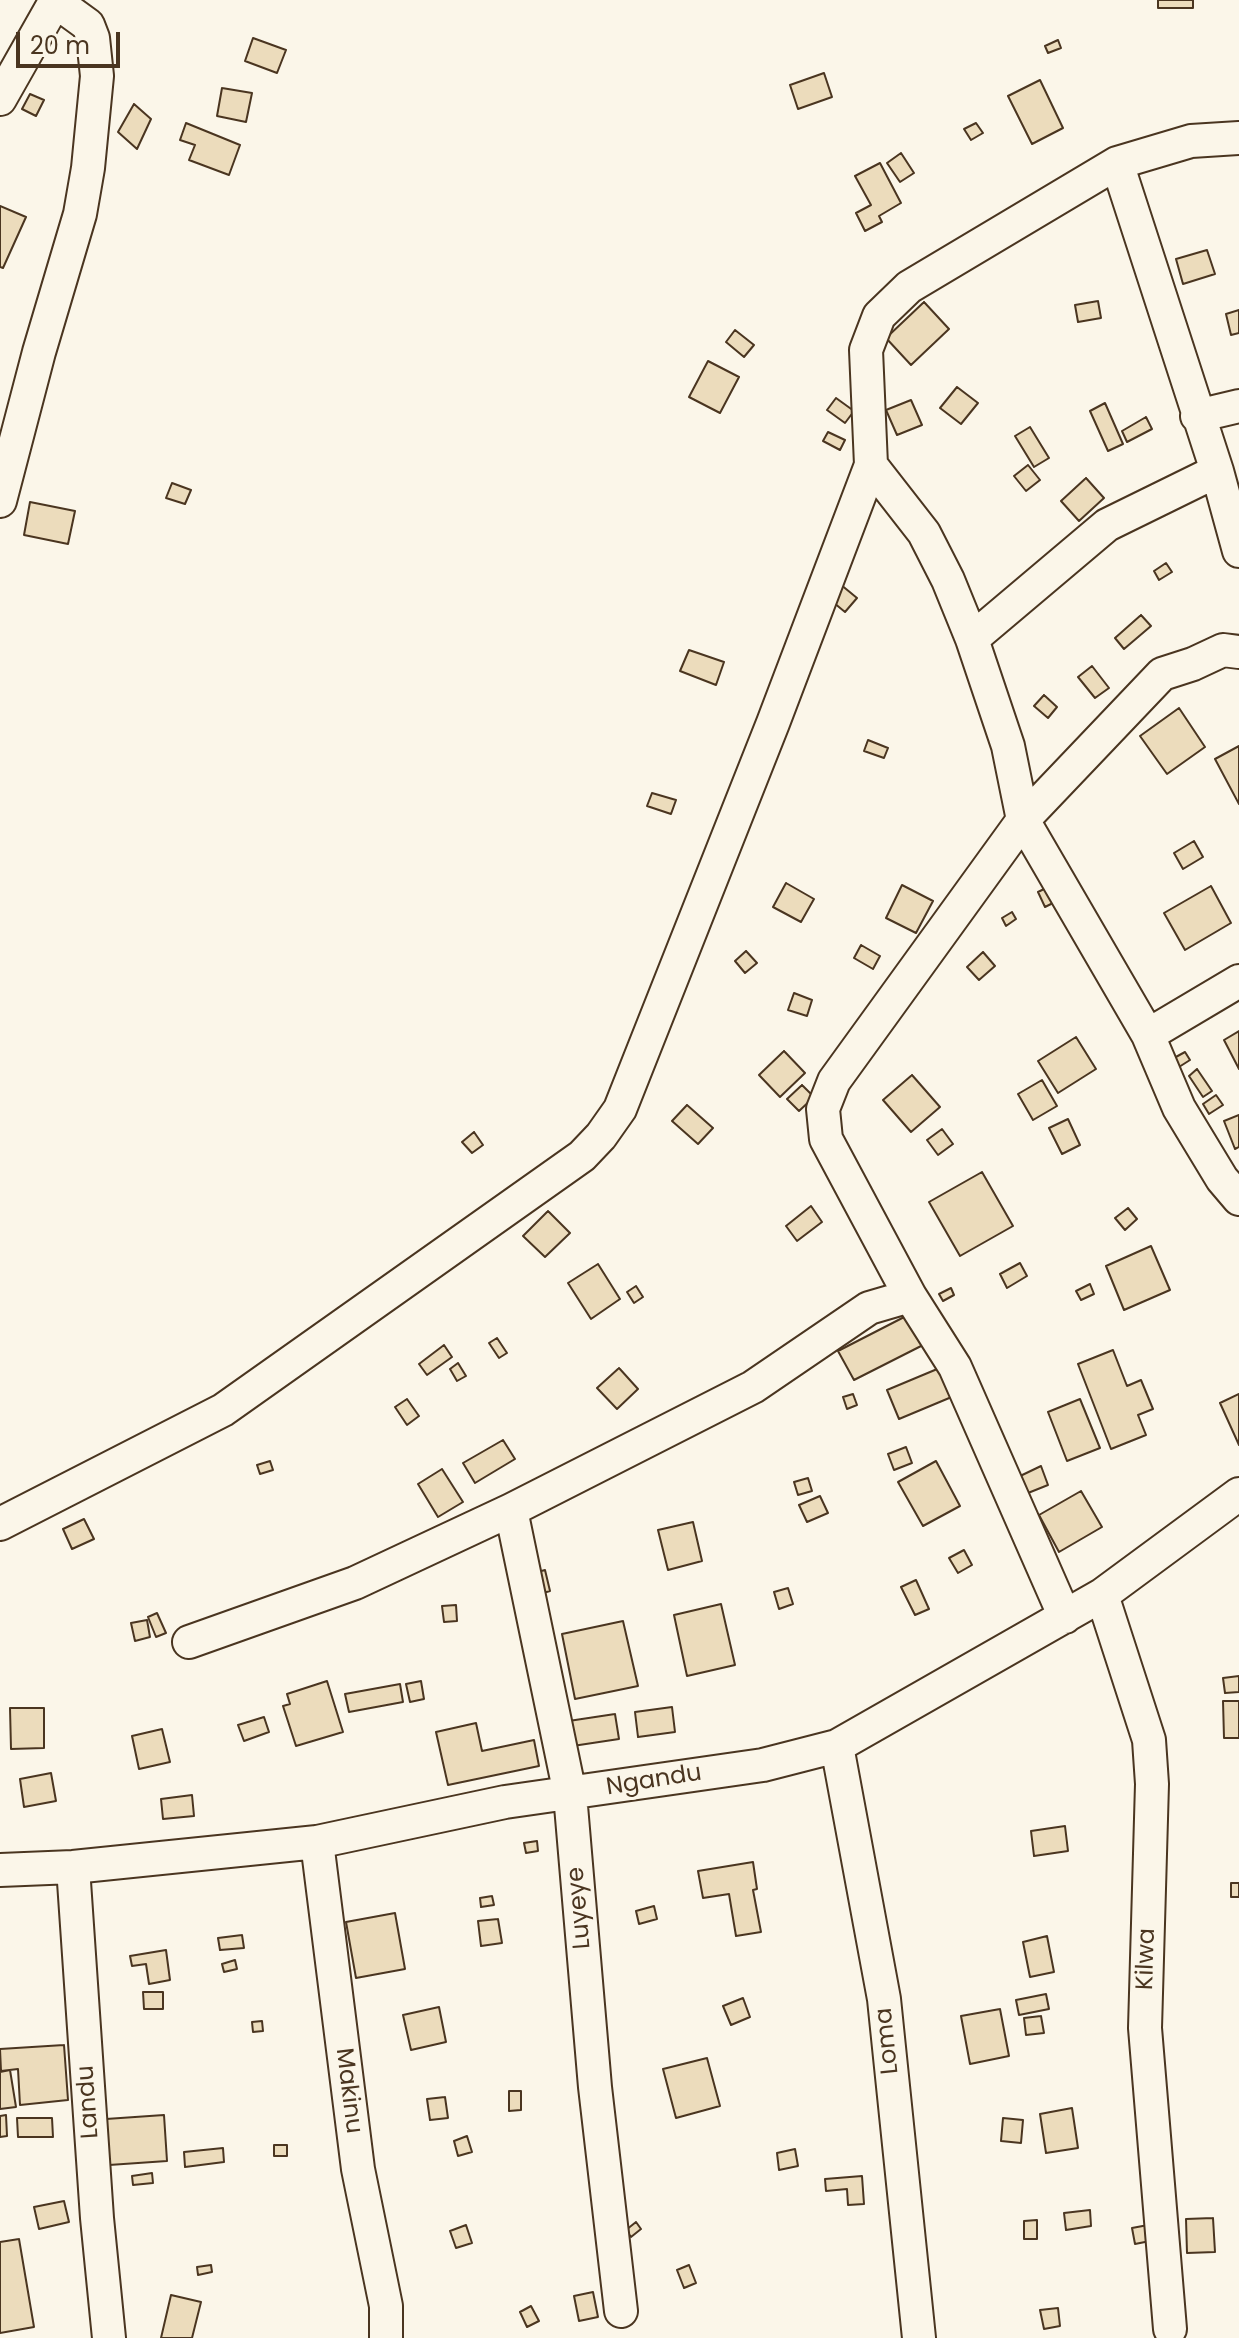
<!DOCTYPE html>
<style>
body{margin:0}
#map{position:relative;width:1239px;height:2338px;overflow:hidden;background:#fbf6e9;font-family:Poppins,sans-serif}
canvas{display:block}
.scale{position:absolute;left:16px;top:32px;width:104px;height:36px;box-sizing:border-box;border:4px solid #4a3520;border-top:0;padding-left:10px;font-size:24px;line-height:28px;white-space:nowrap;color:#4a3520;-webkit-text-stroke:6px #fbf6e9;paint-order:stroke}
</style>
<div id="map">
<canvas width="1239" height="2338"></canvas>
<div class="scale">20 m</div>
</div>
<script>
const ctx = document.querySelector('canvas').getContext('2d');
ctx.lineJoin = 'round';
function paint(path, color) { ctx.fillStyle = color; ctx.fill(path, 'evenodd'); }
const toPath = rows => new Path2D(rows.map(r => 'M' + r).join(''));
function trace(path, color, width, dash) { ctx.strokeStyle = color; ctx.lineWidth = width; ctx.lineCap = dash ? 'butt' : 'round'; ctx.setLineDash(dash || []); ctx.stroke(path); }
function drawText(font, color, halo, rows, align = 'center') {
  ctx.font = font + ' Poppins,sans-serif'; ctx.lineWidth = 6; ctx.setLineDash([]); ctx.textBaseline = 'middle'; ctx.strokeStyle = halo; ctx.fillStyle = color; for (const [text, x, y, turn = 0] of rows) {
    ctx.save(); ctx.translate(x, y); ctx.rotate((+turn || 0) * Math.PI / 180); ctx.textAlign = isNaN(turn) ? turn : align; if (halo) ctx.strokeText(text, 0, 0); ctx.fillText(text, 0, 0); ctx.restore();
  }
}
const building = toPath([
 [1158,0,1193,0,1193,8,1158,8,1158,0],
 [253,38,286,50,277,73,245,61,253,38],
 [1058,40,1061,48,1048,53,1045,46,1058,40],
 [824,73,832,97,798,109,790,85,824,73],
 [1040,80,1063,128,1032,144,1008,96,1040,80],
 [222,88,252,93,246,122,217,116,222,88],
 [30,94,44,100,36,116,22,109,30,94],
 [134,104,151,119,137,149,118,132,134,104],
 [186,123,240,145,229,175,189,160,195,145,180,140,186,123],
 [976,123,983,133,971,140,964,129,976,123],
 [901,153,914,173,900,182,887,163,901,153],
 [880,163,901,203,879,216,882,222,865,231,856,213,871,205,855,176,880,163],
 [0,206,26,217,3,268,0,267,0,206],
 [1207,250,1215,274,1183,284,1176,259,1207,250],
 [1098,301,1101,318,1078,322,1075,305,1098,301],
 [924,302,949,329,911,365,886,338,924,302],
 [1239,310,1239,333,1231,335,1226,314,1239,310],
 [735,330,754,345,744,357,726,342,735,330],
 [708,361,739,377,720,413,689,397,708,361],
 [957,387,978,403,961,424,940,408,957,387],
 [836,398,854,411,845,423,827,410,836,398],
 [911,400,922,425,897,435,886,410,911,400],
 [1105,403,1123,444,1108,451,1090,411,1105,403],
 [1146,417,1152,429,1127,442,1122,431,1146,417],
 [1030,427,1049,458,1034,467,1015,436,1030,427],
 [828,432,845,440,840,450,823,441,828,432],
 [1028,465,1040,480,1026,491,1014,476,1028,465],
 [1086,478,1104,498,1079,521,1061,501,1086,478],
 [172,483,191,490,185,504,166,498,172,483],
 [30,502,75,511,68,544,24,535,30,502],
 [1166,563,1172,572,1159,580,1154,571,1166,563],
 [840,584,857,598,845,612,828,598,840,584],
 [1141,615,1151,626,1124,649,1115,638,1141,615],
 [689,650,724,662,716,685,680,671,689,650],
 [1092,666,1109,688,1095,698,1078,677,1092,666],
 [1044,695,1057,707,1048,718,1034,706,1044,695],
 [1179,708,1205,747,1167,774,1140,736,1179,708],
 [868,740,888,748,884,758,864,751,868,740],
 [1239,746,1239,804,1215,759,1239,746],
 [652,793,676,800,671,814,647,806,652,793],
 [1194,841,1203,857,1183,869,1174,853,1194,841],
 [786,883,814,899,801,922,773,907,786,883],
 [902,885,933,901,916,933,886,918,902,885],
 [1050,886,1057,901,1045,907,1038,892,1050,886],
 [1211,886,1231,923,1185,950,1164,913,1211,886],
 [1012,912,1016,919,1006,926,1002,918,1012,912],
 [861,945,880,956,873,969,854,958,861,945],
 [746,951,757,963,745,973,735,961,746,951],
 [983,952,995,966,979,980,967,967,983,952],
 [794,993,812,1000,807,1016,788,1010,794,993],
 [1239,1031,1239,1069,1224,1040,1239,1031],
 [1076,1037,1096,1069,1058,1093,1038,1061,1076,1037],
 [784,1051,805,1073,780,1097,759,1075,784,1051],
 [1185,1052,1190,1060,1179,1067,1174,1058,1185,1052],
 [1197,1069,1212,1091,1203,1097,1189,1076,1197,1069],
 [912,1075,940,1107,911,1132,883,1100,912,1075],
 [1042,1080,1057,1106,1033,1120,1018,1094,1042,1080],
 [802,1085,814,1097,799,1111,787,1099,802,1085],
 [1216,1095,1223,1105,1209,1114,1203,1104,1216,1095],
 [687,1105,713,1128,698,1144,672,1121,687,1105],
 [1239,1115,1239,1147,1235,1149,1224,1121,1239,1115],
 [1068,1119,1080,1145,1062,1154,1049,1128,1068,1119],
 [942,1129,953,1144,938,1155,927,1140,942,1129],
 [474,1132,483,1145,472,1153,462,1142,474,1132],
 [982,1172,1013,1226,960,1256,929,1202,982,1172],
 [811,1206,822,1222,797,1241,786,1226,811,1206],
 [1128,1208,1137,1219,1125,1230,1115,1218,1128,1208],
 [548,1211,570,1233,545,1257,523,1236,548,1211],
 [1151,1246,1170,1290,1124,1310,1106,1266,1151,1246],
 [1020,1263,1027,1276,1007,1288,1000,1274,1020,1263],
 [598,1264,620,1299,591,1319,568,1283,598,1264],
 [1090,1284,1094,1294,1081,1300,1076,1291,1090,1284],
 [636,1286,643,1297,634,1303,627,1292,636,1286],
 [951,1288,954,1295,943,1301,939,1294,951,1288],
 [912,1313,927,1343,854,1380,838,1351,912,1313],
 [497,1338,507,1353,499,1358,489,1343,497,1338],
 [444,1345,452,1357,427,1375,419,1364,444,1345],
 [1113,1350,1127,1386,1141,1380,1153,1409,1138,1415,1146,1435,1111,1449,1078,1364,1113,1350],
 [458,1363,466,1376,457,1381,450,1369,458,1363],
 [942,1367,954,1396,899,1419,887,1390,942,1367],
 [619,1368,638,1389,617,1409,597,1388,619,1368],
 [853,1394,857,1405,847,1409,843,1397,853,1394],
 [1239,1394,1239,1445,1220,1403,1239,1394],
 [407,1399,419,1416,407,1425,395,1407,407,1399],
 [1080,1399,1100,1448,1067,1461,1048,1412,1080,1399],
 [503,1440,515,1459,475,1483,463,1463,503,1440],
 [906,1447,912,1463,894,1470,888,1454,906,1447],
 [270,1461,273,1470,260,1474,257,1465,270,1461],
 [936,1461,960,1506,923,1526,898,1482,936,1461],
 [1041,1466,1048,1485,1023,1495,1016,1478,1041,1466],
 [442,1469,463,1502,438,1517,418,1484,442,1469],
 [808,1478,812,1491,798,1495,794,1482,808,1478],
 [1081,1491,1102,1527,1059,1552,1039,1515,1081,1491],
 [820,1496,828,1513,807,1522,799,1505,820,1496],
 [84,1519,94,1539,72,1549,63,1529,84,1519],
 [693,1522,702,1561,668,1570,658,1530,693,1522],
 [964,1550,972,1565,958,1573,949,1558,964,1550],
 [545,1570,550,1591,536,1595,530,1574,545,1570],
 [916,1580,929,1609,915,1615,901,1587,916,1580],
 [788,1588,793,1604,779,1609,774,1592,788,1588],
 [721,1604,735,1665,687,1676,674,1615,721,1604],
 [456,1605,457,1621,444,1622,442,1606,456,1605],
 [157,1613,166,1633,156,1637,148,1617,157,1613],
 [147,1620,150,1637,135,1641,131,1623,147,1620],
 [623,1621,638,1686,575,1699,562,1634,623,1621],
 [1239,1676,1239,1692,1225,1693,1223,1678,1239,1676],
 [327,1681,343,1732,296,1746,283,1706,290,1704,287,1694,327,1681],
 [421,1681,424,1699,410,1702,406,1684,421,1681],
 [400,1684,403,1702,349,1712,345,1694,400,1684],
 [1223,1701,1239,1701,1239,1738,1224,1738,1223,1701],
 [672,1707,675,1732,638,1737,635,1712,672,1707],
 [10,1708,44,1708,44,1748,11,1749,10,1708],
 [615,1714,619,1739,566,1747,562,1722,615,1714],
 [264,1717,269,1732,244,1741,238,1725,264,1717],
 [476,1723,482,1751,534,1740,539,1766,448,1785,436,1732,476,1723],
 [162,1729,170,1762,139,1769,132,1736,162,1729],
 [51,1773,56,1801,24,1807,20,1779,51,1773],
 [192,1795,194,1816,163,1819,161,1799,192,1795],
 [1065,1826,1068,1851,1034,1856,1031,1831,1065,1826],
 [537,1841,538,1851,526,1853,524,1843,537,1841],
 [753,1862,757,1889,753,1890,761,1932,736,1936,729,1894,703,1898,698,1871,753,1862],
 [1231,1883,1239,1883,1239,1897,1231,1897,1231,1883],
 [492,1896,494,1905,481,1907,480,1898,492,1896],
 [654,1906,657,1919,639,1924,636,1911,654,1906],
 [395,1913,405,1969,356,1978,346,1922,395,1913],
 [498,1919,502,1943,481,1946,478,1921,498,1919],
 [242,1935,244,1948,220,1950,218,1938,242,1935],
 [1047,1936,1054,1972,1030,1977,1023,1942,1047,1936],
 [166,1950,170,1980,149,1984,146,1964,132,1966,130,1956,166,1950],
 [235,1960,237,1969,224,1972,222,1964,235,1960],
 [143,1992,163,1992,163,2009,144,2009,143,1992],
 [1046,1994,1049,2009,1019,2015,1016,2000,1046,1994],
 [743,1998,750,2017,731,2025,723,2006,743,1998],
 [439,2007,446,2042,411,2050,403,2015,439,2007],
 [1000,2009,1009,2056,970,2064,961,2016,1000,2009],
 [1041,2016,1044,2033,1026,2035,1024,2018,1041,2016],
 [262,2021,263,2031,253,2032,252,2022,262,2021],
 [64,2045,68,2100,20,2105,18,2069,1,2071,0,2049,64,2045],
 [707,2058,720,2106,676,2118,663,2069,707,2058],
 [10,2070,16,2107,0,2109,0,2072,10,2070],
 [509,2091,521,2091,521,2110,509,2111,509,2091],
 [445,2097,448,2118,430,2120,427,2099,445,2097],
 [1072,2108,1078,2148,1046,2153,1040,2114,1072,2108],
 [6,2115,7,2136,0,2137,0,2116,6,2115],
 [164,2115,167,2161,109,2165,106,2119,164,2115],
 [17,2118,52,2118,53,2137,18,2137,17,2118],
 [1003,2118,1023,2120,1021,2143,1001,2141,1003,2118],
 [467,2136,472,2152,458,2156,454,2141,467,2136],
 [274,2145,287,2145,287,2156,274,2156,274,2145],
 [223,2148,224,2162,185,2167,184,2152,223,2148],
 [795,2149,798,2166,779,2170,777,2153,795,2149],
 [152,2173,153,2183,133,2185,132,2176,152,2173],
 [862,2176,864,2204,848,2205,847,2189,826,2191,825,2179,862,2176],
 [64,2201,69,2222,39,2229,34,2207,64,2201],
 [1090,2210,1091,2226,1066,2230,1064,2213,1090,2210],
 [1213,2218,1215,2252,1187,2253,1186,2219,1213,2218],
 [1037,2220,1037,2239,1024,2239,1024,2221,1037,2220],
 [636,2222,641,2229,631,2237,626,2230,636,2222],
 [466,2225,472,2243,456,2248,450,2231,466,2225],
 [1148,2225,1150,2241,1135,2244,1132,2228,1148,2225],
 [19,2239,34,2327,0,2333,0,2242,19,2239],
 [211,2265,212,2272,198,2275,197,2267,211,2265],
 [689,2265,696,2283,684,2288,677,2270,689,2265],
 [593,2292,598,2317,579,2321,574,2296,593,2292],
 [171,2295,201,2302,192,2338,161,2338,171,2295],
 [531,2306,539,2321,527,2327,520,2312,531,2306],
 [1058,2308,1060,2326,1044,2329,1040,2310,1058,2308]
]);
const minor = toPath([
 [0,99,56,0],
 [1117,163,1217,471,1239,551],
 [1197,416,1239,406],
 [871,465,924,533,948,580,972,639,1008,746,1023,820,1148,1035,1179,1108,1222,1179,1239,1199],
 [0,501,39,352,80,214,88,168,97,76,93,38,88,25,55,1],
 [972,639,1107,525,1217,471],
 [1148,1035,1239,981],
 [910,1296,826,1139,823,1109,834,1081,1023,820,1162,674,1193,664,1223,650,1239,652],
 [511,1510,570,1794,595,2087,621,2311],
 [0,1524,223,1410,582,1156,601,1136,620,1109,773,723,871,465,866,350,879,316,909,287,1117,163,1191,141,1239,138],
 [1102,1595,1149,1740,1152,1784,1145,2028,1170,2329],
 [189,1642,355,1583,511,1510,753,1387,869,1308,910,1296,955,1367,1065,1617],
 [837,1746,884,1999,919,2338],
 [317,1842,358,2169,386,2306,386,2338],
 [73,1867,97,2218,109,2338],
 [0,1870,73,1867,317,1842,505,1802,763,1765,837,1746,1102,1595,1239,1494]
]);
const streetNames = [
 ["Ngandu",654,1781,-9],
 ["Luyeye",580,1908,-95],
 ["Kilwa",1147,1959,-88],
 ["Loma",888,2041,-96],
 ["Makinu",348,2091,83],
 ["Landu",89,2102,-94]
];
paint(building, '#ecdcbc');
trace(building, '#4a3520', 2);
trace(minor, '#4a3520', 36);
trace(minor, '#fbf6e9', 32);
drawText('24px', '#4a3520', '#fbf6e9', streetNames);
</script>
